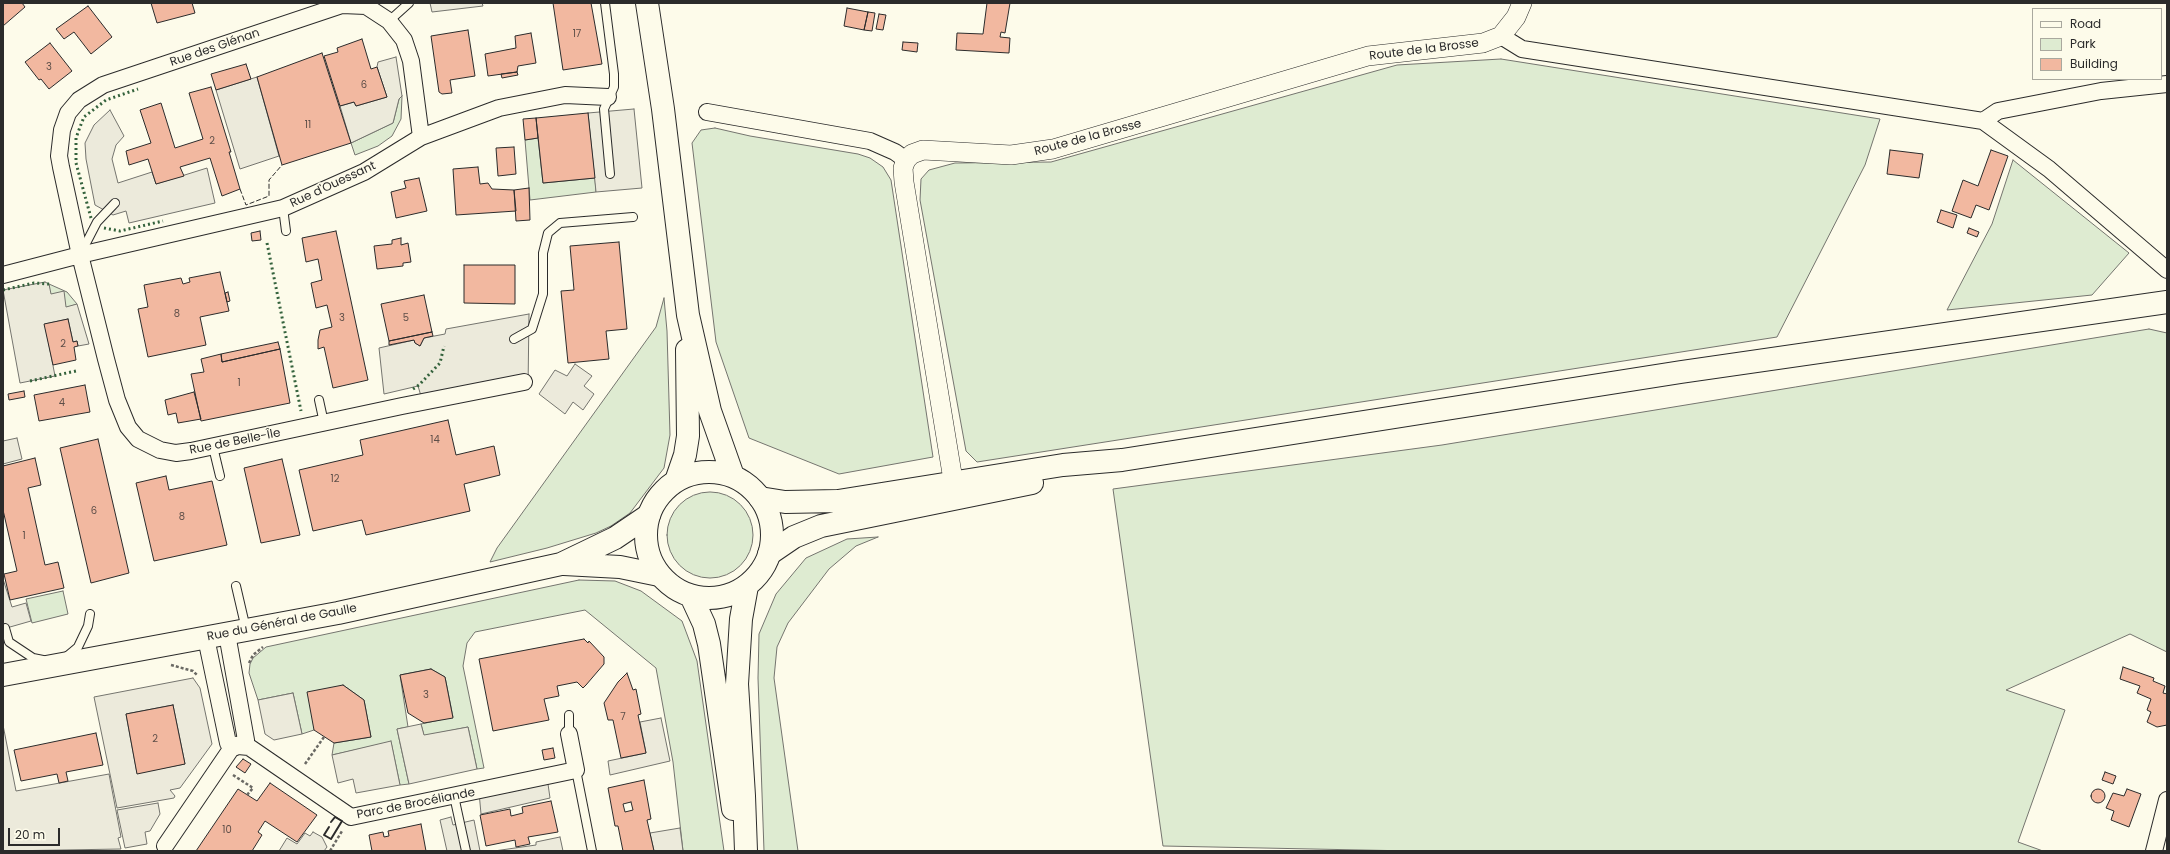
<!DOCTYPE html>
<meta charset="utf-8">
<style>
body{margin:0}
#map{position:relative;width:2170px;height:854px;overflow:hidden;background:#fdfbea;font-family:Poppins,sans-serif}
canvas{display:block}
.frame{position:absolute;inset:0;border:4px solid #2b2b2b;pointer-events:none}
.legend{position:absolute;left:2032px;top:8px;width:130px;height:72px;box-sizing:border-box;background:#fdfbea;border:1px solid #a9a89e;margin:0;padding:5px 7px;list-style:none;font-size:12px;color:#2b2b2b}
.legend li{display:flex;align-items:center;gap:8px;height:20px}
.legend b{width:20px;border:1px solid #a9a89e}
.scale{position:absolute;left:8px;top:828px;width:52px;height:18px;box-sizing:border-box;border:2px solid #2b2b2b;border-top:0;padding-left:5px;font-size:12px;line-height:14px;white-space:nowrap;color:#2b2b2b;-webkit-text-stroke:3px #fdfbea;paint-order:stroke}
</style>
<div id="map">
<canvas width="2170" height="854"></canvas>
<div class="frame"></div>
<ul class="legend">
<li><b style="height:5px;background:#fdfbea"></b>Road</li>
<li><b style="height:11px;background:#deebd1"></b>Park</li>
<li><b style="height:11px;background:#f2b8a0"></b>Building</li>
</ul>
<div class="scale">20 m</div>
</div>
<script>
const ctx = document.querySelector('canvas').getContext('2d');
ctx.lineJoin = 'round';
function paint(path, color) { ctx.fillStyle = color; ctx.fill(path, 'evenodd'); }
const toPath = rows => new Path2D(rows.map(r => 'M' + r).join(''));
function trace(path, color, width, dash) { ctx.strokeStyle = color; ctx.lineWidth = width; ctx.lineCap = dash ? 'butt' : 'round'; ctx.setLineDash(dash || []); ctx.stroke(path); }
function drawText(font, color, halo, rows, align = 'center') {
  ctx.font = font + ' Poppins,sans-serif'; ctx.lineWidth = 3; ctx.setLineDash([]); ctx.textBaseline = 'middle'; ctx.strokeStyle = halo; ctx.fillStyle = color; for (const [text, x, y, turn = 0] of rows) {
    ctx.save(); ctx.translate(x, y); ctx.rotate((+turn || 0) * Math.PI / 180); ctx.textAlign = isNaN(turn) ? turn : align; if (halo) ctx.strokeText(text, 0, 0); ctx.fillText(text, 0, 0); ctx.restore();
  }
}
const green = toPath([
 [1501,59,1880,119,1865,165,1777,337,977,462,966,451,920,200,921,179,929,170,955,163,1051,162,1397,65,1501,59],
 [402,96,401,119,392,136,378,146,355,155,351,143,393,123,399,99,402,96],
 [715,128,750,136,858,154,870,158,883,167,891,180,933,457,839,474,749,438,716,342,692,143,701,130,715,128],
 [538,138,543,183,595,178,596,192,530,200,525,140,538,138],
 [2013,160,2129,253,2092,295,1947,310,1992,224,2013,160],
 [49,284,67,292,77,304,66,308,50,294,49,284],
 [664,298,667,331,670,435,664,468,630,513,611,526,596,533,547,548,490,562,497,548,656,327,664,298],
 [2149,329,2167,333,2167,652,2130,634,2006,690,2065,710,2018,842,2043,851,1412,851,1163,846,1113,489,1442,445,2149,329],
 '667 535a43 43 0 1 1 86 0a43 43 0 1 1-86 0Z',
 [878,537,856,546,829,569,788,623,777,647,774,678,798,851,764,851,758,678,759,634,776,594,806,558,847,539,878,537],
 [579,580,615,581,641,591,682,621,697,661,724,851,683,851,673,762,656,668,585,610,475,632,467,643,463,666,484,768,477,769,468,727,424,736,421,724,453,717,445,677,431,669,400,675,408,727,397,729,409,784,400,785,391,742,332,755,334,743,371,737,364,700,343,685,314,730,302,734,293,693,258,700,249,673,250,664,253,658,266,647,579,580],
 [63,591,68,614,32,623,26,599,63,591]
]);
const parking = toPath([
 [430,3,482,3,483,6,432,12,430,3],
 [396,57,402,96,399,99,393,123,351,143,340,106,354,102,356,106,387,97,377,67,378,62,396,57],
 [257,77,279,156,240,169,216,90,257,77],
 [634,109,642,188,596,192,588,113,634,109],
 [110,110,124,136,116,145,112,159,118,183,152,172,156,184,207,168,215,203,129,223,126,211,113,215,95,205,86,159,85,143,94,125,110,110],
 [45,282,49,284,51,294,64,291,66,307,77,304,89,344,78,346,77,341,73,342,68,319,45,324,55,376,20,383,3,290,45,282],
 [529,314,528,389,424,406,418,386,384,394,379,348,414,340,415,343,420,346,424,338,445,334,446,329,529,314],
 [575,364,592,376,584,386,594,394,583,410,573,402,565,414,539,394,555,370,567,376,575,364],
 [17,438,22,459,3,464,3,441,17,438],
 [3,579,12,607,26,603,31,621,3,629,3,579],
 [193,678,200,688,212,744,180,788,170,790,175,796,174,798,117,808,94,697,193,678],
 [173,705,185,764,137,773,126,714,173,705],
 [293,693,302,734,274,740,265,734,258,700,293,693],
 [661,718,670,761,610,775,608,761,646,753,640,722,661,718],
 [421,724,424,735,468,727,477,769,409,784,397,729,421,724],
 [3,725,16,791,109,774,121,837,118,838,121,849,3,851,3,725],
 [391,741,400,785,356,793,353,779,338,783,332,755,391,741],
 [547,777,550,798,481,814,479,792,547,777],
 [158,803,160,814,150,831,145,832,147,844,125,848,117,810,158,803],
 [451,817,453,825,474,820,480,851,447,851,440,820,451,817],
 [680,828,683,851,654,851,650,833,680,828],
 [313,832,322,837,327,847,324,851,279,851,287,838,297,844,305,833,310,836,313,832],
 [560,837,563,851,494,851,536,845,536,842,560,837]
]);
const building = toPath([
 [3,3,22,3,25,7,3,26,3,3],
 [151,3,192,3,195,13,157,23,151,3],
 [553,3,591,3,602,64,563,70,553,3],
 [987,3,1010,3,1005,33,1001,32,1000,37,1010,38,1009,53,956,50,957,33,983,34,987,3],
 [88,6,112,37,91,54,74,32,64,39,56,29,88,6],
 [847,8,868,12,864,30,844,26,847,8],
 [868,12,875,13,872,31,864,30,868,12],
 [879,14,886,15,883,30,876,29,879,14],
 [468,30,475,76,450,80,452,93,442,94,439,92,431,36,468,30],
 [531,33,536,63,518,66,517,72,488,76,485,54,516,48,515,36,531,33],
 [362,39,371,69,377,67,387,97,356,106,354,102,340,106,324,56,338,52,337,48,362,39],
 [903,42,918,43,917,52,902,50,903,42],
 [50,43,72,71,49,89,41,79,39,80,25,62,50,43],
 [322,53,351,143,282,165,257,77,322,53],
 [246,64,251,79,216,90,211,74,246,64],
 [517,72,518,75,502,78,501,74,517,72],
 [211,87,231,152,229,152,240,189,222,196,210,158,180,167,184,176,156,184,148,159,129,165,126,151,151,143,140,110,161,103,175,148,203,139,189,93,211,87],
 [588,113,595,178,543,183,536,118,588,113],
 [536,118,538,138,525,140,523,119,536,118],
 [514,147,516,174,498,176,496,148,514,147],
 [1890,150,1923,154,1919,178,1887,174,1890,150],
 [1991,150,2008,156,1989,210,1976,205,1971,218,1952,211,1963,180,1978,186,1991,150],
 [478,167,480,184,488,183,492,189,514,190,516,211,456,215,453,169,478,167],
 [419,178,427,211,396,218,391,192,406,188,404,181,419,178],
 [529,188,530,220,516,221,514,190,529,188],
 [1941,210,1957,215,1953,228,1937,222,1941,210],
 [1969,228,1979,232,1977,237,1967,233,1969,228],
 [260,231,261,240,252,241,251,233,260,231],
 [336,231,368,380,333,388,324,347,318,349,318,340,320,330,332,327,327,305,316,308,311,283,322,280,318,259,306,262,302,238,336,231],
 [401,238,401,245,408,243,411,262,403,263,403,266,377,269,374,246,392,244,392,240,401,238],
 [619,242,627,329,606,331,609,359,568,363,561,291,574,290,570,246,619,242],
 [464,265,515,265,515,304,464,303,464,265],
 [220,272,229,311,200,317,206,345,148,357,138,309,148,307,144,285,181,278,183,284,190,282,189,278,220,272],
 [228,292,230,301,227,302,225,293,228,292],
 [424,295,432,332,389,341,381,304,424,295],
 [68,319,73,342,77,341,78,346,74,347,76,360,53,365,44,324,68,319],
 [432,332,433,336,424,338,420,346,415,343,414,340,389,345,389,341,432,332],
 [278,342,280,349,222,362,221,354,278,342],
 [280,349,290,403,201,421,191,374,204,372,201,359,221,354,222,362,280,349],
 [85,385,90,412,39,421,34,395,85,385],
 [24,391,25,397,9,400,8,394,24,391],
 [194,392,201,419,178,423,176,413,168,415,165,400,194,392],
 [448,420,456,455,494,446,500,475,464,484,470,511,366,535,362,520,313,531,299,470,363,455,360,440,448,420],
 [98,439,129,573,91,583,60,448,98,439],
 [35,458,41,485,28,488,45,565,58,562,64,588,10,600,4,574,17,571,3,510,3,466,35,458],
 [282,459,300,535,261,543,244,468,282,459],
 [166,476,169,490,212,481,227,545,154,561,136,483,166,476],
 [584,639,588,643,589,641,604,657,604,664,586,685,583,688,577,682,557,686,559,696,544,699,549,720,493,731,479,659,584,639],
 [2123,667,2154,678,2153,681,2165,686,2163,693,2167,694,2167,725,2157,727,2147,722,2151,712,2147,710,2151,699,2137,693,2140,686,2120,679,2123,667],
 [431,669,445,677,453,718,424,723,408,713,400,675,431,669],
 [627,673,633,690,636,689,641,714,638,715,646,753,621,758,613,720,608,720,604,703,618,682,627,673],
 [343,685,364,700,371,737,334,743,314,730,307,692,343,685],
 [173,705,185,764,137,774,126,714,173,705],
 [96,733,103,765,66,772,68,781,59,783,57,774,21,781,14,750,96,733],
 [553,748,555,758,544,760,542,750,553,748],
 [243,759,251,764,245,773,236,767,243,759],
 [2105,772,2116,776,2113,784,2102,780,2105,772],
 [644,780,651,819,647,820,654,851,623,851,618,826,615,826,608,788,644,780],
 [631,802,633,810,625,812,623,804,631,802],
 [270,783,317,815,297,842,265,821,258,832,262,835,252,851,196,851,238,789,257,801,270,783],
 '2091 796a7 7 0 1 1 14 0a7 7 0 1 1-14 0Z',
 [2127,789,2141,794,2129,827,2111,820,2114,811,2106,808,2113,793,2124,796,2127,789],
 [551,801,558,832,528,837,530,844,516,847,515,840,486,846,480,815,510,809,511,816,523,813,522,807,551,801],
 [421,824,426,851,372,851,369,835,383,832,384,837,389,836,388,831,421,824]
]);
const path = toPath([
 [249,663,253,655,263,647],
 [171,665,193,671,197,675],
 [305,764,324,737],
 [233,775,253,788,247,795],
 [330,851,342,831]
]);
const service = toPath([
 [605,3,614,74,614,87,604,109,610,174],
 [389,21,409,3],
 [283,208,286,231],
 [81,253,97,222,115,203],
 [514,339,532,329,543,294,543,253,548,233,560,223,633,217],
 [319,400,324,423],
 [213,447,220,476],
 [236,586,246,629],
 [5,628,9,642,33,658,43,660],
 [66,657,78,647,88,626,90,614],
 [569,715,569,734],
 [576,770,592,851],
 [454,796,466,851]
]);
const minor = toPath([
 [1501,36,1522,49,1983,121,2049,169,2167,270],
 [707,112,870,141,895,152,906,160],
 [1983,121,1998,111,2101,91,2167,84],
 [421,137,411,61,404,40,389,21,366,6,342,5,103,85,79,100,68,113,62,130,59,156,61,167,80,255,106,359,117,400,128,427,138,439,160,450,176,453,191,451,402,406,524,382],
 [3,275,80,255,283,208,364,172,421,137,499,108,565,95,608,97],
 [206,638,228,743,238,746,246,740,227,634],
 [165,846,231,749,238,746,249,747,351,817,576,770,569,734],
 [2154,851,2167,800]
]);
const tertiary = toPath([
 [956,498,904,182,903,168,906,160,912,154,923,150,1011,155,1053,149,1368,56,1483,43,1501,36,1516,17,1522,3]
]);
const secondary = toPath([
 [760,498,785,502,838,501,1063,465,1122,460,1681,372,2167,302],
 [769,554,794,537,821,526,1032,483],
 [564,564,620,567,659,575],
 [3,675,338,613,561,564,615,538,649,515]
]);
const primary = toPath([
 [647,3,663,109,688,315,710,411,733,476],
 '646 535a63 63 0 1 1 126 0a63 63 0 1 1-126 0Z',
 [676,481,685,455,688,436,687,350],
 [691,596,704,624,709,644,733,809],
 [746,851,744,796,737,684,741,619,747,586]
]);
const hedge = toPath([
 [91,218,76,163,76,138,80,127,84,117,106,100,138,89],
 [104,228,120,231,163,221],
 [267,243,301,411],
 [3,290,34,283,49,284],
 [30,381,76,371],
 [413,389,419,385,440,363,444,346]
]);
const fence = toPath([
 [240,189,246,205,269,196,269,180,282,165]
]);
const wall = toPath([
 [329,827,324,835,331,839,342,821,335,817,331,822]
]);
const numberNames = [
 ["17",577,34],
 ["3",49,67],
 ["6",364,85],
 ["11",308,125],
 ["2",212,141],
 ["8",177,314],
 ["3",342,318],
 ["5",406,318],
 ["2",63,344],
 ["1",239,383],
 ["4",62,403],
 ["14",435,440],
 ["12",335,479],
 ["6",94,511],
 ["8",182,517],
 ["1",24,536],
 ["3",426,695],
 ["7",623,717],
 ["2",155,739],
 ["10",227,830]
];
const streetNames = [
 ["Rue des Glénan",215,48,-19],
 ["Route de la Brosse",1424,50,-7],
 ["Route de la Brosse",1088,138,-15],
 ["Rue d'Ouessant",333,185,-25],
 ["Rue de Belle-Île",235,442,-11],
 ["Rue du Général de Gaulle",282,623,-11],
 ["Parc de Brocéliande",416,804,-11]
];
paint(green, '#deebd1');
trace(green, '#74746e', 1);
paint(parking, '#eceadb');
trace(parking, '#74746e', 1);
paint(building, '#f2b8a0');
trace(building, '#2b2b2b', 1);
trace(service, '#2b2b2b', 10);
trace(minor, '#2b2b2b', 18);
trace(tertiary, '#2b2b2b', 20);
trace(secondary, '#2b2b2b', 24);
trace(primary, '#2b2b2b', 24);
trace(path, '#6a6964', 2.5, [3, 2]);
trace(service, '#fdfbea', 8);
trace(minor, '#fdfbea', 16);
trace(tertiary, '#fdfbea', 19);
trace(secondary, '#fdfbea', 22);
trace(primary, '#fdfbea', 22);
trace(hedge, '#34623c', 3, [2, 3]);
trace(fence, '#2b2b2b', 1, [5, 2]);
trace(wall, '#2b2b2b', 2);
drawText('10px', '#5d4e48', null, numberNames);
drawText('12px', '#2b2b2b', '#fdfbea', streetNames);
</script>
